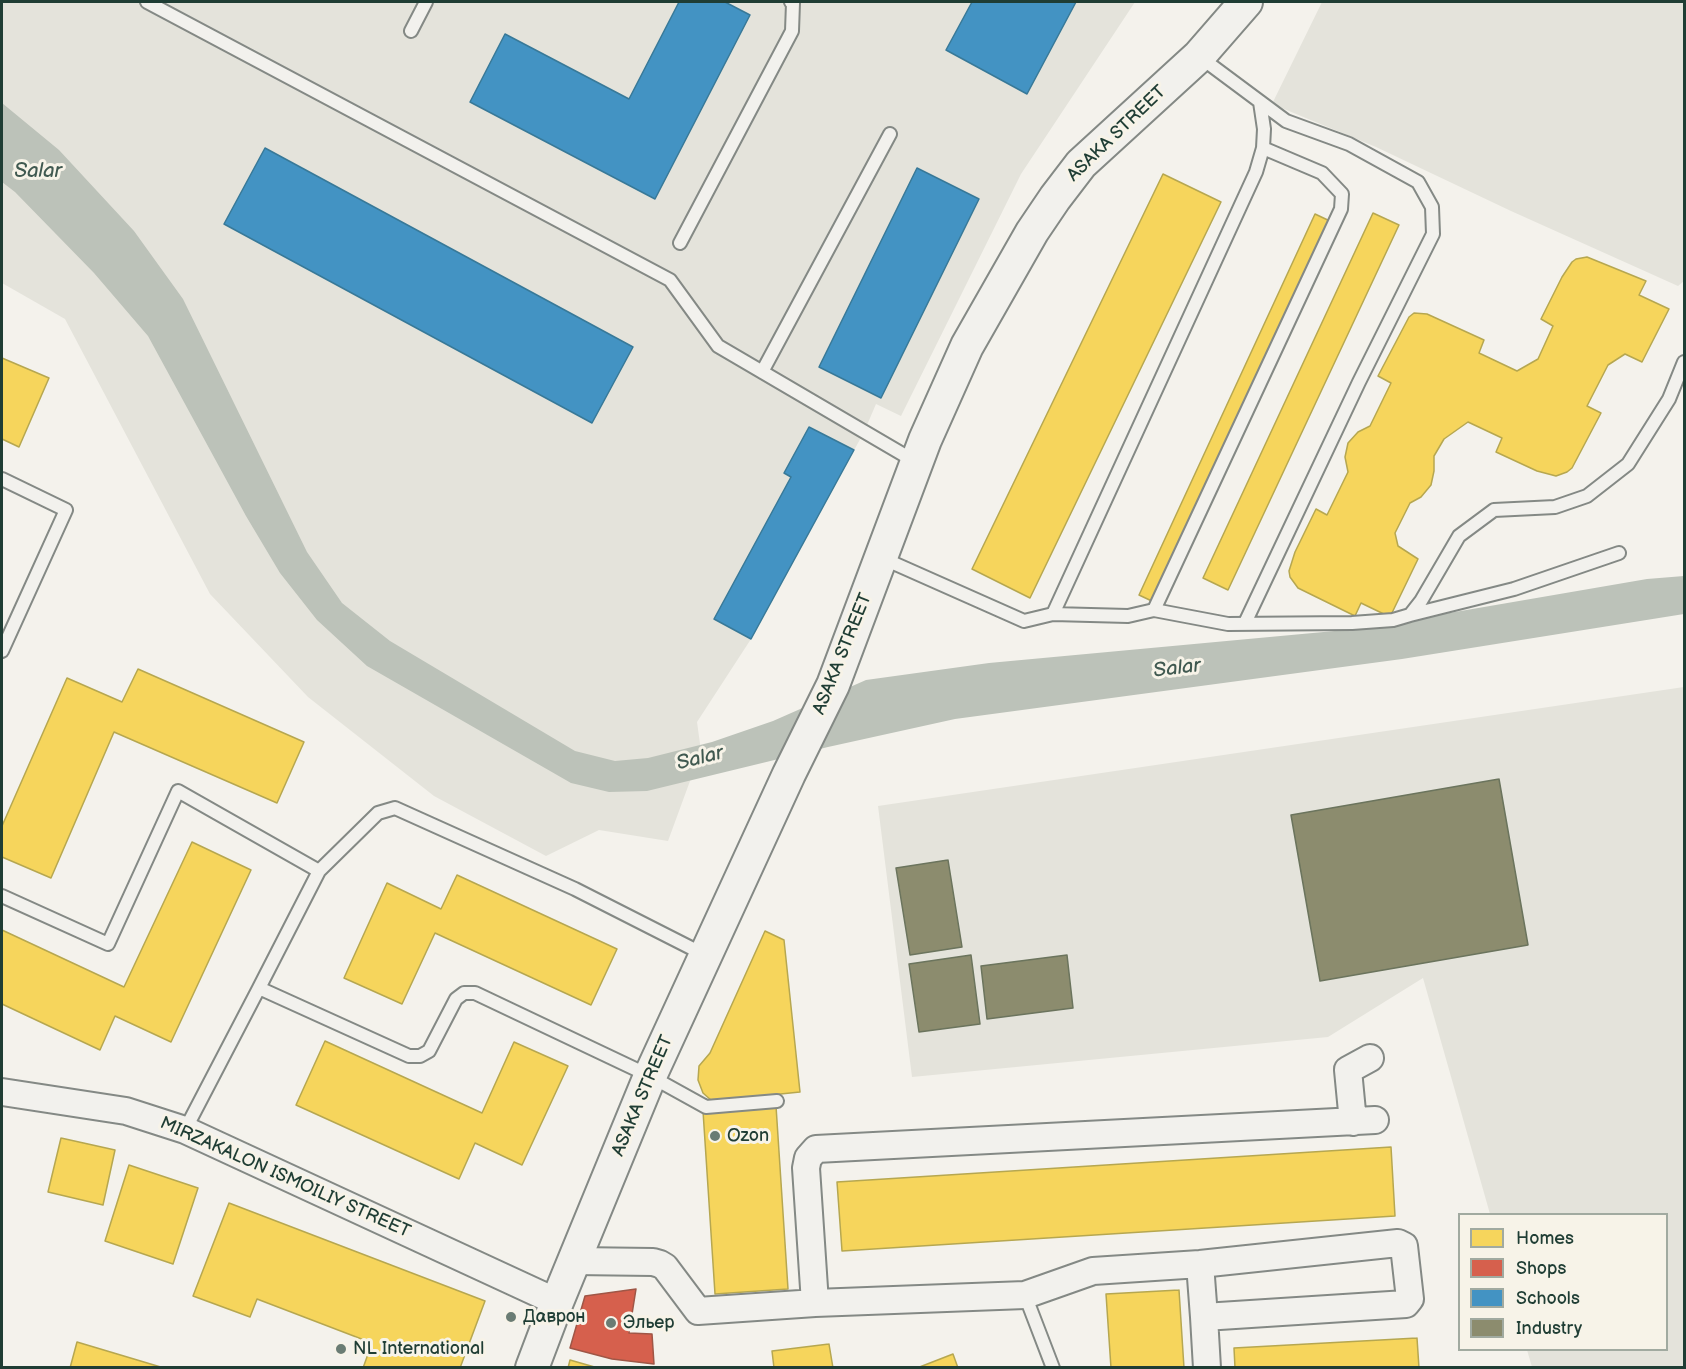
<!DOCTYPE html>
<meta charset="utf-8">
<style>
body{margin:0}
#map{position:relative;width:1686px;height:1369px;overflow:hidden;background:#f4f2ec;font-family:"Balsamiq Sans",sans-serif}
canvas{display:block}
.frame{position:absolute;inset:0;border:3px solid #1f3d34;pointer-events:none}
.legend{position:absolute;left:1458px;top:1213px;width:210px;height:138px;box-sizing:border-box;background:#f7f3e8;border:2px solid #a1aaa0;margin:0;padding:8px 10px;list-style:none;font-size:18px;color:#1f3d34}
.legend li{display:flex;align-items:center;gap:12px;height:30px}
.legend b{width:30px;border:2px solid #a1aaa0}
</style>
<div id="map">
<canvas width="1686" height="1369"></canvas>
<div class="frame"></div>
<ul class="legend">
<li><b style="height:16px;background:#f6d55c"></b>Homes</li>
<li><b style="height:16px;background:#d6604d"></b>Shops</li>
<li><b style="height:16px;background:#4393c3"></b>Schools</li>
<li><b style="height:16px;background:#8c8c6e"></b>Industry</li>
</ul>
</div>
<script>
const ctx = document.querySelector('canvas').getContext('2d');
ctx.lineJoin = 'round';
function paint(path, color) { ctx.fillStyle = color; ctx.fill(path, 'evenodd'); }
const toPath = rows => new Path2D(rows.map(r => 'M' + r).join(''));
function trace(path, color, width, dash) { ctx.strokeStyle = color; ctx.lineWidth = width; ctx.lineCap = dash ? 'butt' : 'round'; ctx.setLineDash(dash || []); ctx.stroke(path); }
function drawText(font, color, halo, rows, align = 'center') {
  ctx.font = font + ' "Balsamiq Sans",sans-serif'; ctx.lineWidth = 6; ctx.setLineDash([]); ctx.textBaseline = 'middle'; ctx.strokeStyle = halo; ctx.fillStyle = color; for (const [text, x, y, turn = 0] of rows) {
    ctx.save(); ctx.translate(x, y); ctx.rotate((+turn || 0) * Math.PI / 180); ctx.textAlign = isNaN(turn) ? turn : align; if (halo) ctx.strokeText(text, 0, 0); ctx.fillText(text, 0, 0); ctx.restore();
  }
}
const built = toPath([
 [2,2,1135,2,1021,174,901,416,876,404,864,432,751,639,697,722,701,751,668,841,599,830,546,856,434,796,308,697,210,594,65,319,2,283],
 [1322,2,1684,2,1684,281,1678,286,1511,211,1376,147,1272,104],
 [1684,687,1684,1367,1532,1367,1527,1350,1666,1350,1666,1214,1490,1214,1423,978,1328,1037,912,1077,878,806]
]);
const water = toPath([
 [2,103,59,150,134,231,183,299,307,552,342,603,390,641,575,751,615,761,648,758,712,742,773,721,866,680,989,663,1356,629,1647,579,1684,576,1684,614,1402,659,955,719,828,747,647,791,609,792,571,783,367,666,317,620,280,573,246,516,148,336,94,273,15,192,2,182]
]);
const homes = toPath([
 [1163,174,1221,202,1030,598,972,569,1163,174],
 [1373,213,1399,225,1228,590,1203,578,1373,213],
 [1315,214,1332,222,1156,603,1139,595,1315,214],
 [1587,257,1646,281,1639,295,1669,309,1642,362,1625,354,1608,365,1587,406,1601,413,1572,468,1567,472,1556,476,1537,471,1496,452,1502,438,1468,422,1444,439,1434,456,1434,471,1431,485,1421,497,1410,503,1395,533,1398,546,1418,559,1390,617,1361,603,1355,616,1298,588,1290,577,1289,571,1295,552,1316,509,1327,515,1348,472,1345,457,1348,443,1358,432,1370,426,1391,383,1378,376,1409,317,1414,313,1427,314,1484,340,1479,353,1517,371,1538,359,1553,326,1541,319,1562,277,1572,262,1576,259,1587,257],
 [2,358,49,378,19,447,2,439,2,358],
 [138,669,304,742,277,803,114,732,51,878,2,857,2,826,67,678,122,702,138,669],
 [192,842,251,870,171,1042,115,1016,100,1050,2,1004,2,930,124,987,192,842],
 [457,875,617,949,591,1005,435,933,402,1004,344,978,387,883,441,909,457,875],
 [765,931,784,940,800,1092,712,1101,703,1093,698,1080,699,1066,710,1053,765,931],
 [325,1041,482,1113,514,1042,568,1066,522,1165,475,1143,459,1179,296,1105,325,1041],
 [776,1106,788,1289,715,1294,703,1111,776,1106],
 [61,1138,115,1150,103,1205,48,1192,61,1138],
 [1391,1147,1395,1216,842,1251,837,1182,1391,1147],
 [129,1165,198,1188,173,1264,105,1241,129,1165],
 [229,1203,485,1301,460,1368,363,1368,372,1343,257,1299,250,1317,193,1296,229,1203],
 [1179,1290,1184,1368,1111,1368,1106,1294,1179,1290],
 [1417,1338,1419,1368,1235,1368,1234,1348,1417,1338],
 [77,1342,164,1368,70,1368,77,1342],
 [829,1344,833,1368,774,1368,772,1351,829,1344],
 [953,1354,958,1368,917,1368,953,1354],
 [570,1360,598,1368,568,1368,570,1360]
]);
const shops = toPath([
 [636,1289,629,1333,652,1334,654,1364,612,1359,570,1348,585,1296,636,1289]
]);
const schools = toPath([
 [679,2,725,2,750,15,655,199,470,102,505,34,629,99,679,2],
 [972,2,1076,2,1027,94,946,50,972,2],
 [265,148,633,347,592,423,224,224,265,148],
 [917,168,979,199,881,398,819,367,917,168],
 [809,427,854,450,751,639,714,619,791,477,784,473,809,427]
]);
const industry = toPath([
 [1499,779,1528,945,1320,981,1291,815,1499,779],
 [948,860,962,947,910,955,896,868,948,860],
 [971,955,980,1024,919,1032,909,964,971,955],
 [1067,955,1073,1008,987,1019,981,966,1067,955]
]);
const service = toPath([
 [147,2,670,280,718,346,916,462],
 [411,31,426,2],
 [1200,57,1286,121,1349,144,1418,182,1432,207,1433,234,1359,382,1245,623],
 [680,243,792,31,793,3,791,2],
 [762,372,890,134],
 [2,479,66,510,2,651],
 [882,558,1024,621,1053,614,1256,172,1263,148,1264,129,1260,102],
 [1154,610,1228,624,1352,623,1393,620,1410,615,1421,601,1459,536,1494,510,1555,507,1587,496,1628,464,1669,399,1684,362],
 [1053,614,1128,616,1154,610,1341,209,1342,194,1322,173,1263,148],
 [1410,615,1514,589,1619,553],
 [319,871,378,813,395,808,575,889,705,955],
 [2,896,108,944,178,791,319,871,259,988],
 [185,1130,259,988,409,1056,420,1056,429,1051,456,999,464,993,475,993,650,1076,706,1107,777,1101],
 [1025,1295,1053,1368]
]);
const minor = toPath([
 [2,1092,126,1111,185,1130,557,1302],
 [1353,1122,1348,1070,1370,1058],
 [574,1261,653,1262,660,1264,665,1267,698,1311,815,1303,1025,1295,1093,1271,1200,1264,1398,1243,1404,1246,1410,1299,1406,1304,1204,1317,1207,1368],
 [1200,1264,1204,1317],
 [815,1303,806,1168,808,1158,816,1149,1375,1120]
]);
const tertiary = toPath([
 [532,1368,557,1302,650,1076,789,774,833,685,925,440,967,346,1032,232,1055,198,1081,164,1199,56,1246,2]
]);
const markers = [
 [715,1136,6,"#6a7c74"],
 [511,1317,6,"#6a7c74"],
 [611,1323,6,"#6a7c74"],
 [341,1349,6,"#6a7c74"]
];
const streetNames = [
 ["ASAKA STREET",1117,134,-44],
 ["ASAKA STREET",843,654,-68],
 ["ASAKA STREET",643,1096,-67],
 ["MIRZAKALON ISMOILIY STREET",285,1178,24]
];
const poiNames = [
 ["Ozon",727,1136],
 ["Даврон",523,1317],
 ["Эльер",623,1323],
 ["NL International",353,1349]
];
const waterNames = [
 ["Salar",38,172],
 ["Salar",1177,669,-7],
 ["Salar",700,759,-14]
];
paint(built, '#e4e3db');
paint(water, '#bcc2b9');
paint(homes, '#f6d55c');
trace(homes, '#b6a750', 1.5);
paint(shops, '#d6604d');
trace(shops, '#9f5646', 1.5);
paint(schools, '#4393c3');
trace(schools, '#387998', 1.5);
paint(industry, '#8c8c6e');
trace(industry, '#6b745d', 1.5);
trace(service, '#848985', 16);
trace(minor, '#848985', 30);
trace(tertiary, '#848985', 36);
trace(service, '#f2f1ed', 12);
trace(minor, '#f2f1ed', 26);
trace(tertiary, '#f2f1ed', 32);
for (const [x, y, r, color] of markers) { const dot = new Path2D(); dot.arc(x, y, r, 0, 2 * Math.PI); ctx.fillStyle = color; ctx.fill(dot); trace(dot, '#f7f3e8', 2); }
drawText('18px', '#1f3d34', '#f7f3e8', streetNames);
drawText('18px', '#1f3d34', '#f7f3e8', poiNames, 'left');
drawText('italic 20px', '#405950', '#f7f3e8', waterNames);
</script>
